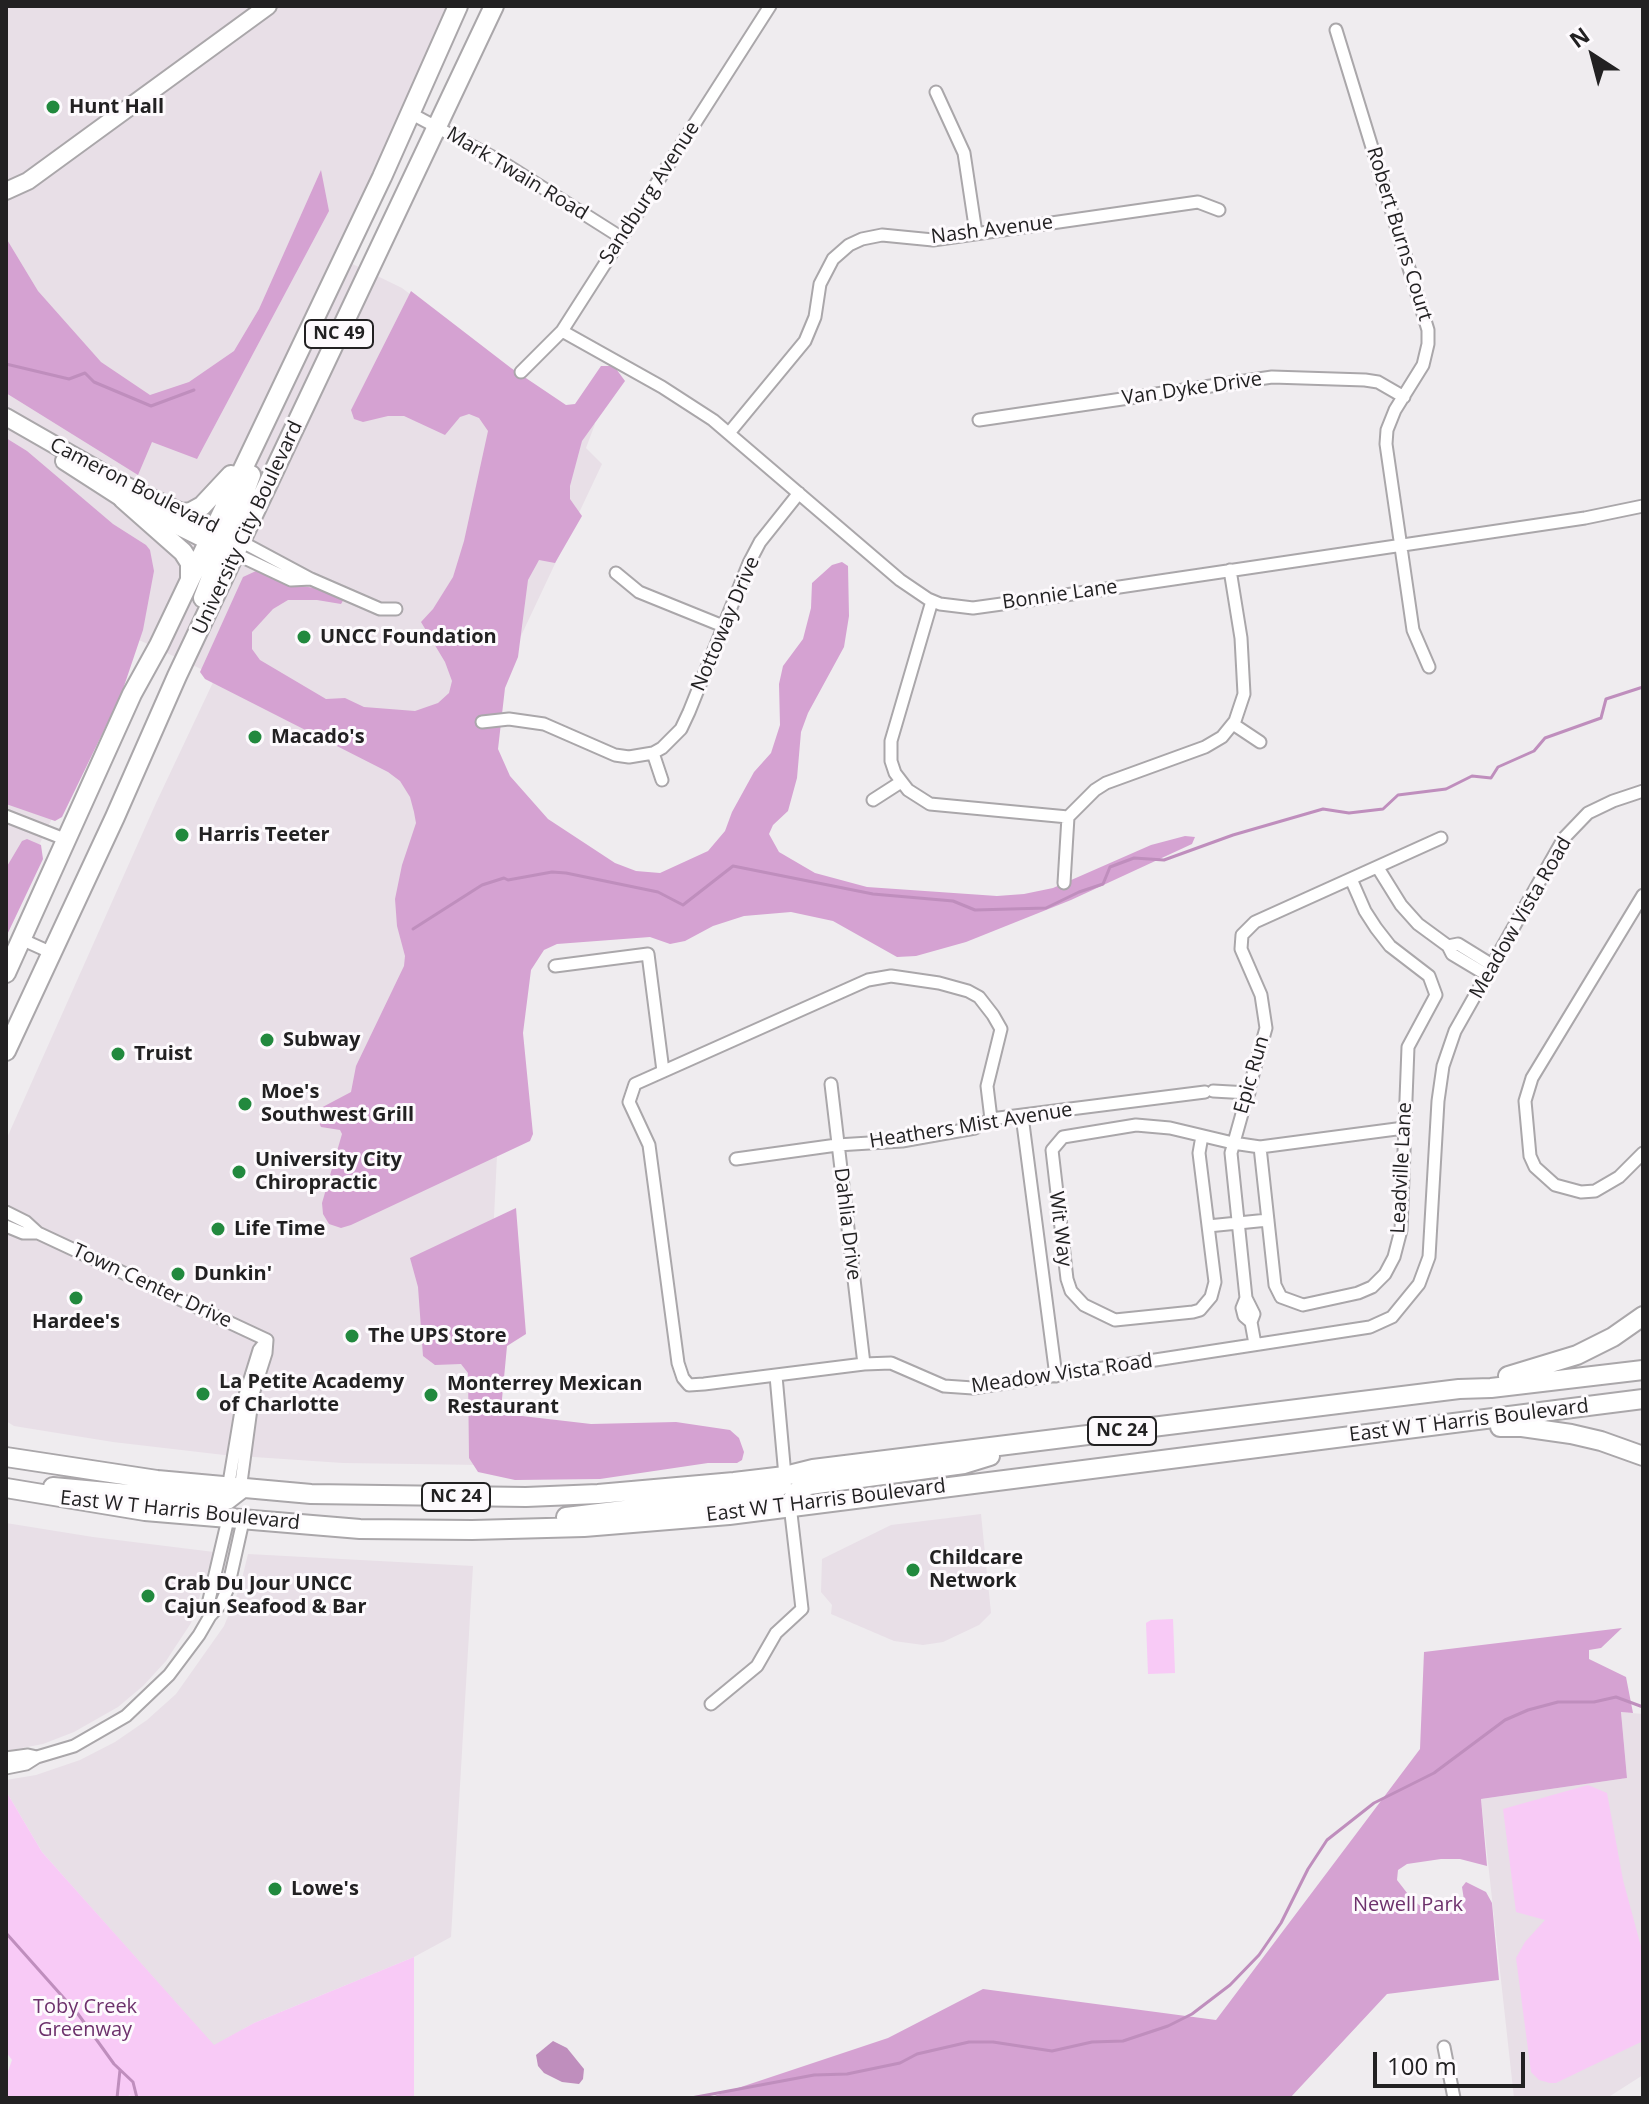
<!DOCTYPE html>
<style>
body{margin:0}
#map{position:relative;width:1649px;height:2104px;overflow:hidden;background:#efecef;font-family:"Open Sans",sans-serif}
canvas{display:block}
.frame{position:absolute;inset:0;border:8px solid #222122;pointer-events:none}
.north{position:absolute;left:1553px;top:16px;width:80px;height:80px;-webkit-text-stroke:6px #fdfafd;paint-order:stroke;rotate:324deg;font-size:22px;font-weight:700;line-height:32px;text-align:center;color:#222122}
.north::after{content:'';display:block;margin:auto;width:28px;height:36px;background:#222122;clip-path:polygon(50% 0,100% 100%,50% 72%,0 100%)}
.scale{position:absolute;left:1373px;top:2052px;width:152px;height:36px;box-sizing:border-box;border:4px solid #222122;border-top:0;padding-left:10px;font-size:24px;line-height:28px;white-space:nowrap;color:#222122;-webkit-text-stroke:6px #fdfafd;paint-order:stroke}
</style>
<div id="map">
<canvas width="1649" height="2104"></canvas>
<div class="frame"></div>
<div class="north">N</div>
<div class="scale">100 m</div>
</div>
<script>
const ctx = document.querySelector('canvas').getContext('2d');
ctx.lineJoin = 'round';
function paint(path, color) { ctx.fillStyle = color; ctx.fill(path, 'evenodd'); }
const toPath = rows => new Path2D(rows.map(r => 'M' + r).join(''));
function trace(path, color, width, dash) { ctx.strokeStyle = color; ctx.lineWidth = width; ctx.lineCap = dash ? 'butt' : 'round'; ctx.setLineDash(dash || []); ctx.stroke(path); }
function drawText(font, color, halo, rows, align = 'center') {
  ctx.font = font + ' "Open Sans",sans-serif'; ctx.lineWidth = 6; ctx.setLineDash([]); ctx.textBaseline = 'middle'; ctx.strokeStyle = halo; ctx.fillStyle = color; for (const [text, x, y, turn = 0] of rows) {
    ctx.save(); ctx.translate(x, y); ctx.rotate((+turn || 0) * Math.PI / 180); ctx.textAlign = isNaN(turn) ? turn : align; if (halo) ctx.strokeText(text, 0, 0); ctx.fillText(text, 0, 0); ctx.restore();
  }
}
const built = toPath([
 [6,6,453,6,334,255,402,288,503,365,595,424,586,448,602,464,487,708,513,825,482,1465,343,1463,224,1455,113,1442,14,1426,6,1421,6,1140,156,803,216,676,139,640,6,913],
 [981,1514,991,1613,979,1625,943,1642,923,1645,894,1641,831,1614,832,1605,821,1592,822,1559,891,1525],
 [6,1523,93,1537,214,1552,191,1623,166,1661,143,1686,118,1707,74,1732,43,1744,6,1751],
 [248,1554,473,1566,451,1937,414,1957,254,2023,214,2046,42,1852,6,1791,6,1780,36,1775,80,1760,115,1742,147,1720,176,1694,224,1626,240,1587],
 [1621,1712,1643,1714,1643,2075,1607,2098,1514,2098,1481,1799,1627,1778]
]);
const green = toPath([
 [1173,1619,1175,1673,1148,1674,1146,1623,1151,1620],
 [1588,1785,1607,1793,1623,1880,1643,1954,1643,2041,1556,2083,1550,2083,1539,2080,1531,2072,1516,1958,1525,1942,1545,1920,1516,1912,1503,1809],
 [6,1791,42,1852,214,2045,254,2023,414,1957,414,2098,132,2098,130,2095,125,2098,6,2098,6,2077,12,2060,6,2052]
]);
const forest = toPath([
 [321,170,329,211,197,459,152,442,138,475,6,393,6,238,38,291,101,362,150,395,189,382,234,351,259,309],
 [411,291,511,368,566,405,575,404,601,366,614,366,625,381,582,441,570,486,570,499,582,516,555,563,539,560,528,580,518,657,505,688,498,749,510,776,548,819,615,863,636,871,660,873,708,851,725,831,732,812,754,772,771,753,780,725,779,684,783,666,803,639,811,608,812,583,832,565,842,562,848,566,849,616,844,647,808,713,801,732,797,778,788,811,773,825,769,834,779,852,815,873,867,887,997,896,1024,894,1053,888,1151,845,1185,836,1195,837,1192,844,1071,900,966,942,916,956,897,957,833,921,791,912,744,916,713,926,685,941,670,944,650,937,557,944,544,950,531,970,523,1033,533,1134,530,1141,351,1225,341,1228,329,1224,323,1214,322,1203,342,1134,340,1130,321,1127,315,1114,317,1110,351,1092,356,1066,404,966,405,956,397,926,395,899,402,865,416,823,414,812,410,797,400,781,388,772,205,679,200,672,243,577,256,571,293,585,323,589,344,599,341,604,317,600,288,600,273,609,252,632,252,649,260,660,326,699,345,698,364,707,415,711,438,703,449,693,452,681,445,662,421,622,433,609,453,577,464,541,488,431,479,418,469,414,460,417,445,435,404,416,388,416,363,422,354,419,351,410],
 [6,438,27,451,113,524,146,545,150,550,154,571,143,630,121,695,62,817,55,821,6,804],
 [27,839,41,845,43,859,6,937,6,868,22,841],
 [516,1208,526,1334,507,1346,502,1399,505,1414,591,1424,676,1422,730,1430,739,1438,744,1452,742,1460,737,1463,708,1463,600,1479,515,1480,478,1472,469,1458,468,1373,461,1364,435,1365,423,1356,418,1287,410,1258],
 [1622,1628,1601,1648,1589,1650,1589,1659,1626,1677,1633,1713,1621,1712,1627,1778,1481,1799,1487,1866,1460,1859,1441,1859,1407,1864,1398,1870,1397,1880,1411,1898,1426,1911,1452,1911,1460,1907,1464,1900,1462,1887,1466,1882,1486,1892,1492,1903,1499,1980,1387,1994,1290,2098,708,2098,888,2038,983,1989,1216,2020,1420,1749,1424,1652]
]);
const water = toPath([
 [553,2041,567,2048,584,2069,583,2079,579,2084,562,2082,544,2073,538,2066,536,2055]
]);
const stream = toPath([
 [6,364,69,379,85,373,94,382,151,406,194,390],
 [413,929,482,885,504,878,508,880,552,872,566,873,658,892,683,905,733,866,873,894,953,901,975,910,1046,908,1079,892,1103,884,1110,867,1134,858,1164,860,1233,835,1323,809,1349,813,1383,809,1398,795,1446,789,1472,776,1491,778,1498,767,1534,751,1545,738,1601,718,1606,699,1643,687],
 [6,1933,78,2014,114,2064,133,2082,137,2098],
 [117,2098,120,2070],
 [691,2098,814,2075,847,2074,900,2063,917,2054,969,2042,993,2042,1052,2051,1092,2042,1123,2041,1168,2026,1192,2014,1230,1985,1259,1955,1281,1923,1308,1869,1327,1840,1374,1803,1434,1773,1505,1720,1528,1710,1558,1702,1594,1702,1616,1697,1643,1707]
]);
const street = toPath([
 [1336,30,1428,330,1428,344,1423,365,1395,410,1387,430,1386,444,1413,630,1429,667],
 [936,92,964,153,976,233],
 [410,113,502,162,622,238],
 [562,331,662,387,713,420,900,580,928,599,940,604,973,608,1052,597,1585,518,1643,506],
 [521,372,562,331,770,6],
 [979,420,1272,377,1365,380,1378,382,1404,397],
 [729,433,805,341,815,317,820,284,833,259,849,245,862,239,882,235,933,240,1198,202,1219,210],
 [242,542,311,579,380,609,396,609],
 [236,554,291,580,311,579],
 [616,573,639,592,723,626],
 [932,601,891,741,891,761,895,773,908,790,930,804,1068,817],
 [482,722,509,719,544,724,615,755,629,757,653,753,662,748,681,729,689,712,749,563,760,542,799,493],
 [1233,724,1260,742],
 [653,753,662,780],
 [873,800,901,782],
 [6,816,67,840],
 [1378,868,1401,905,1418,924,1448,946,1452,954,1487,975],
 [1064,883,1068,817,1095,790,1106,783,1205,747,1222,737,1235,721,1244,694,1241,638,1230,570],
 [1643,895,1532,1078,1525,1101,1530,1156,1535,1167,1555,1185,1581,1192,1595,1191,1619,1177,1643,1153],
 [21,939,52,953],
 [1448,946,1458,944,1492,965],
 [555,966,648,954,663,1071],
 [831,1084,864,1364],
 [1213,1091,1249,1093],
 [1022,1116,1056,1376],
 [991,1119,987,1086,1001,1029,993,1015,979,997,968,991,939,983,891,976,868,980,635,1084,629,1102,649,1145,678,1363,683,1378,689,1385,704,1384,864,1364,891,1363,944,1386,973,1388,1370,1327,1392,1317,1419,1284,1429,1257,1438,1101,1443,1066,1455,1031,1564,838,1588,813,1613,801,1643,791],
 [1202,1136,1199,1153,1215,1282,1211,1297,1200,1310,1193,1312,1115,1320,1084,1305,1071,1291,1067,1279,1052,1150,1063,1137,1136,1125,1170,1128,1233,1143,1260,1147,1404,1128],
 [1260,1147,1275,1285,1281,1297,1303,1305,1358,1293,1372,1287,1385,1274,1394,1257,1401,1230,1408,1047,1436,995,1429,976,1390,946,1376,928,1365,911,1351,879],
 [736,1159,837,1145,902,1141,975,1128,991,1119,1205,1092],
 [6,1212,26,1222,38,1233,23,1233,6,1226],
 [1208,1226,1268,1220],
 [38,1233,267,1340],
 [1246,1298,1254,1314,1251,1322,1255,1344],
 [1251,1322,1244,1316,1242,1308,1246,1298,1231,1153,1266,1028,1261,995,1241,949,1242,935,1255,922,1441,838],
 [776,1376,785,1476],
 [228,1489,242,1405,259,1350,267,1340,266,1353,253,1394,240,1490],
 [228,1519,209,1600,210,1616,221,1604,228,1588,243,1521],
 [711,1704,757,1666,776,1633,802,1609,790,1505],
 [6,1758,28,1755,37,1757],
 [6,1768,26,1764,37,1757,74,1746,126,1716,169,1675,199,1635,210,1616],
 [1444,2047,1454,2098]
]);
const secondary = toPath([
 [6,191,28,181,268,6],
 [6,417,123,484,223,532],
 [64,461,123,499,218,546]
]);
const primary = toPath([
 [123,499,183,552,190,563,190,578],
 [183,513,191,512,202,506,231,475],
 [236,554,228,546,228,538,251,475],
 [203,598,223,546,219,532],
 [6,973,132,694,159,645,382,177,458,6],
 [6,1051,115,817,177,676,494,6],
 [1508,1376,1577,1355,1613,1337,1643,1316],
 [1500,1427,1522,1427,1571,1434,1601,1441,1643,1456],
 [6,1457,157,1480,311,1494,526,1497,598,1494,734,1482,785,1476,813,1469,1459,1389,1491,1388,1643,1370],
 [53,1487,216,1502,227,1500,240,1490],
 [6,1488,145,1511,360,1529,472,1530,584,1527,729,1515,1643,1399],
 [790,1505,796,1492,809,1485,964,1464,990,1456],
 [566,1517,773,1492,780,1486,785,1476]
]);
const markers = [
 [53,107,8,"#22893e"],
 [304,637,8,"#22893e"],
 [255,737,8,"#22893e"],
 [182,835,8,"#22893e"],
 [267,1040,8,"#22893e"],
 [118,1054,8,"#22893e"],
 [245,1104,8,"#22893e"],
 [239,1172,8,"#22893e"],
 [218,1229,8,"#22893e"],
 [178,1274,8,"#22893e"],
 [76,1298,8,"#22893e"],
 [352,1336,8,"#22893e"],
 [203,1394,8,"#22893e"],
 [431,1395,8,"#22893e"],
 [913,1570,8,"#22893e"],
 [148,1596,8,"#22893e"],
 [275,1889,8,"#22893e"]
];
const shields = [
 [339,334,68],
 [1122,1431,68],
 [456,1497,68]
];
const shieldNames = [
 ["NC 49",339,334],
 ["NC 24",1122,1431],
 ["NC 24",456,1497]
];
const poiNames = [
 ["Hunt Hall",69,107],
 ["UNCC Foundation",320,637],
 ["Macado's",271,737],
 ["Harris Teeter",198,835],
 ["Subway",283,1040],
 ["Truist",134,1054],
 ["Moe's",261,1092],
 ["Southwest Grill",261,1115],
 ["University City",255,1160],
 ["Chiropractic",255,1183],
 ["Life Time",234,1229],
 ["Dunkin'",194,1274],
 ["Hardee's",76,1322,"center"],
 ["The UPS Store",368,1336],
 ["La Petite Academy",219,1382],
 ["of Charlotte",219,1405],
 ["Monterrey Mexican",447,1384],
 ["Restaurant",447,1407],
 ["Childcare",929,1558],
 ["Network",929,1581],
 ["Crab Du Jour UNCC",164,1584],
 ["Cajun Seafood & Bar",164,1607],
 ["Lowe's",291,1889]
];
const streetNames = [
 ["Mark Twain Road",517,174,31],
 ["Sandburg Avenue",650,193,-57],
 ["Nash Avenue",992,230,-7],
 ["Robert Burns Court",1399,234,73],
 ["Van Dyke Drive",1192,389,-8],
 ["Cameron Boulevard",134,486,27],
 ["University City Boulevard",248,528,-65],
 ["Bonnie Lane",1060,595,-8],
 ["Nottoway Drive",726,624,-67],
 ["Meadow Vista Road",1521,918,-60],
 ["Epic Run",1252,1075,-74],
 ["Heathers Mist Avenue",971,1126,-9],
 ["Leadville Lane",1402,1168,-87],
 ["Dahlia Drive",847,1224,83],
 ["Wit Way",1060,1229,83],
 ["Town Center Drive",152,1286,25],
 ["Meadow Vista Road",1062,1374,-8],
 ["East W T Harris Boulevard",1469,1421,-7],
 ["East W T Harris Boulevard",826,1501,-7],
 ["East W T Harris Boulevard",180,1511,6]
];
const parkNames = [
 ["Newell Park",1408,1905],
 ["Toby Creek",85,2007],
 ["Greenway",85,2030]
];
paint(built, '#e8dfe7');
paint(green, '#f8caf6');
paint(forest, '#d5a2d2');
paint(water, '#bf8ebd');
trace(stream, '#bf8ebd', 3);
trace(street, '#aaa7aa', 15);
trace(secondary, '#aaa7aa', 20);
trace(primary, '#aaa7aa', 22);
trace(street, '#fff', 11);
trace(secondary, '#fff', 16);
trace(primary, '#fff', 18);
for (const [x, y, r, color] of markers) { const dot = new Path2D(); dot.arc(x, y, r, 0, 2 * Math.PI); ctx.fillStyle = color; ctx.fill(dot); trace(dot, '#fdfafd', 3); }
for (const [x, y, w] of shields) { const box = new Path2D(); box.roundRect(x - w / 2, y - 14, w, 28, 6); ctx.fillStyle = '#fdfafd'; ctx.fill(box); trace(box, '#222122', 2); }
drawText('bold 18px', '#222122', null, shieldNames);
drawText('bold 20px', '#222122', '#fdfafd', poiNames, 'left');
drawText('20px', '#222122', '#fdfafd', streetNames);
drawText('20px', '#6d316c', '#fdfafd', parkNames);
</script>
